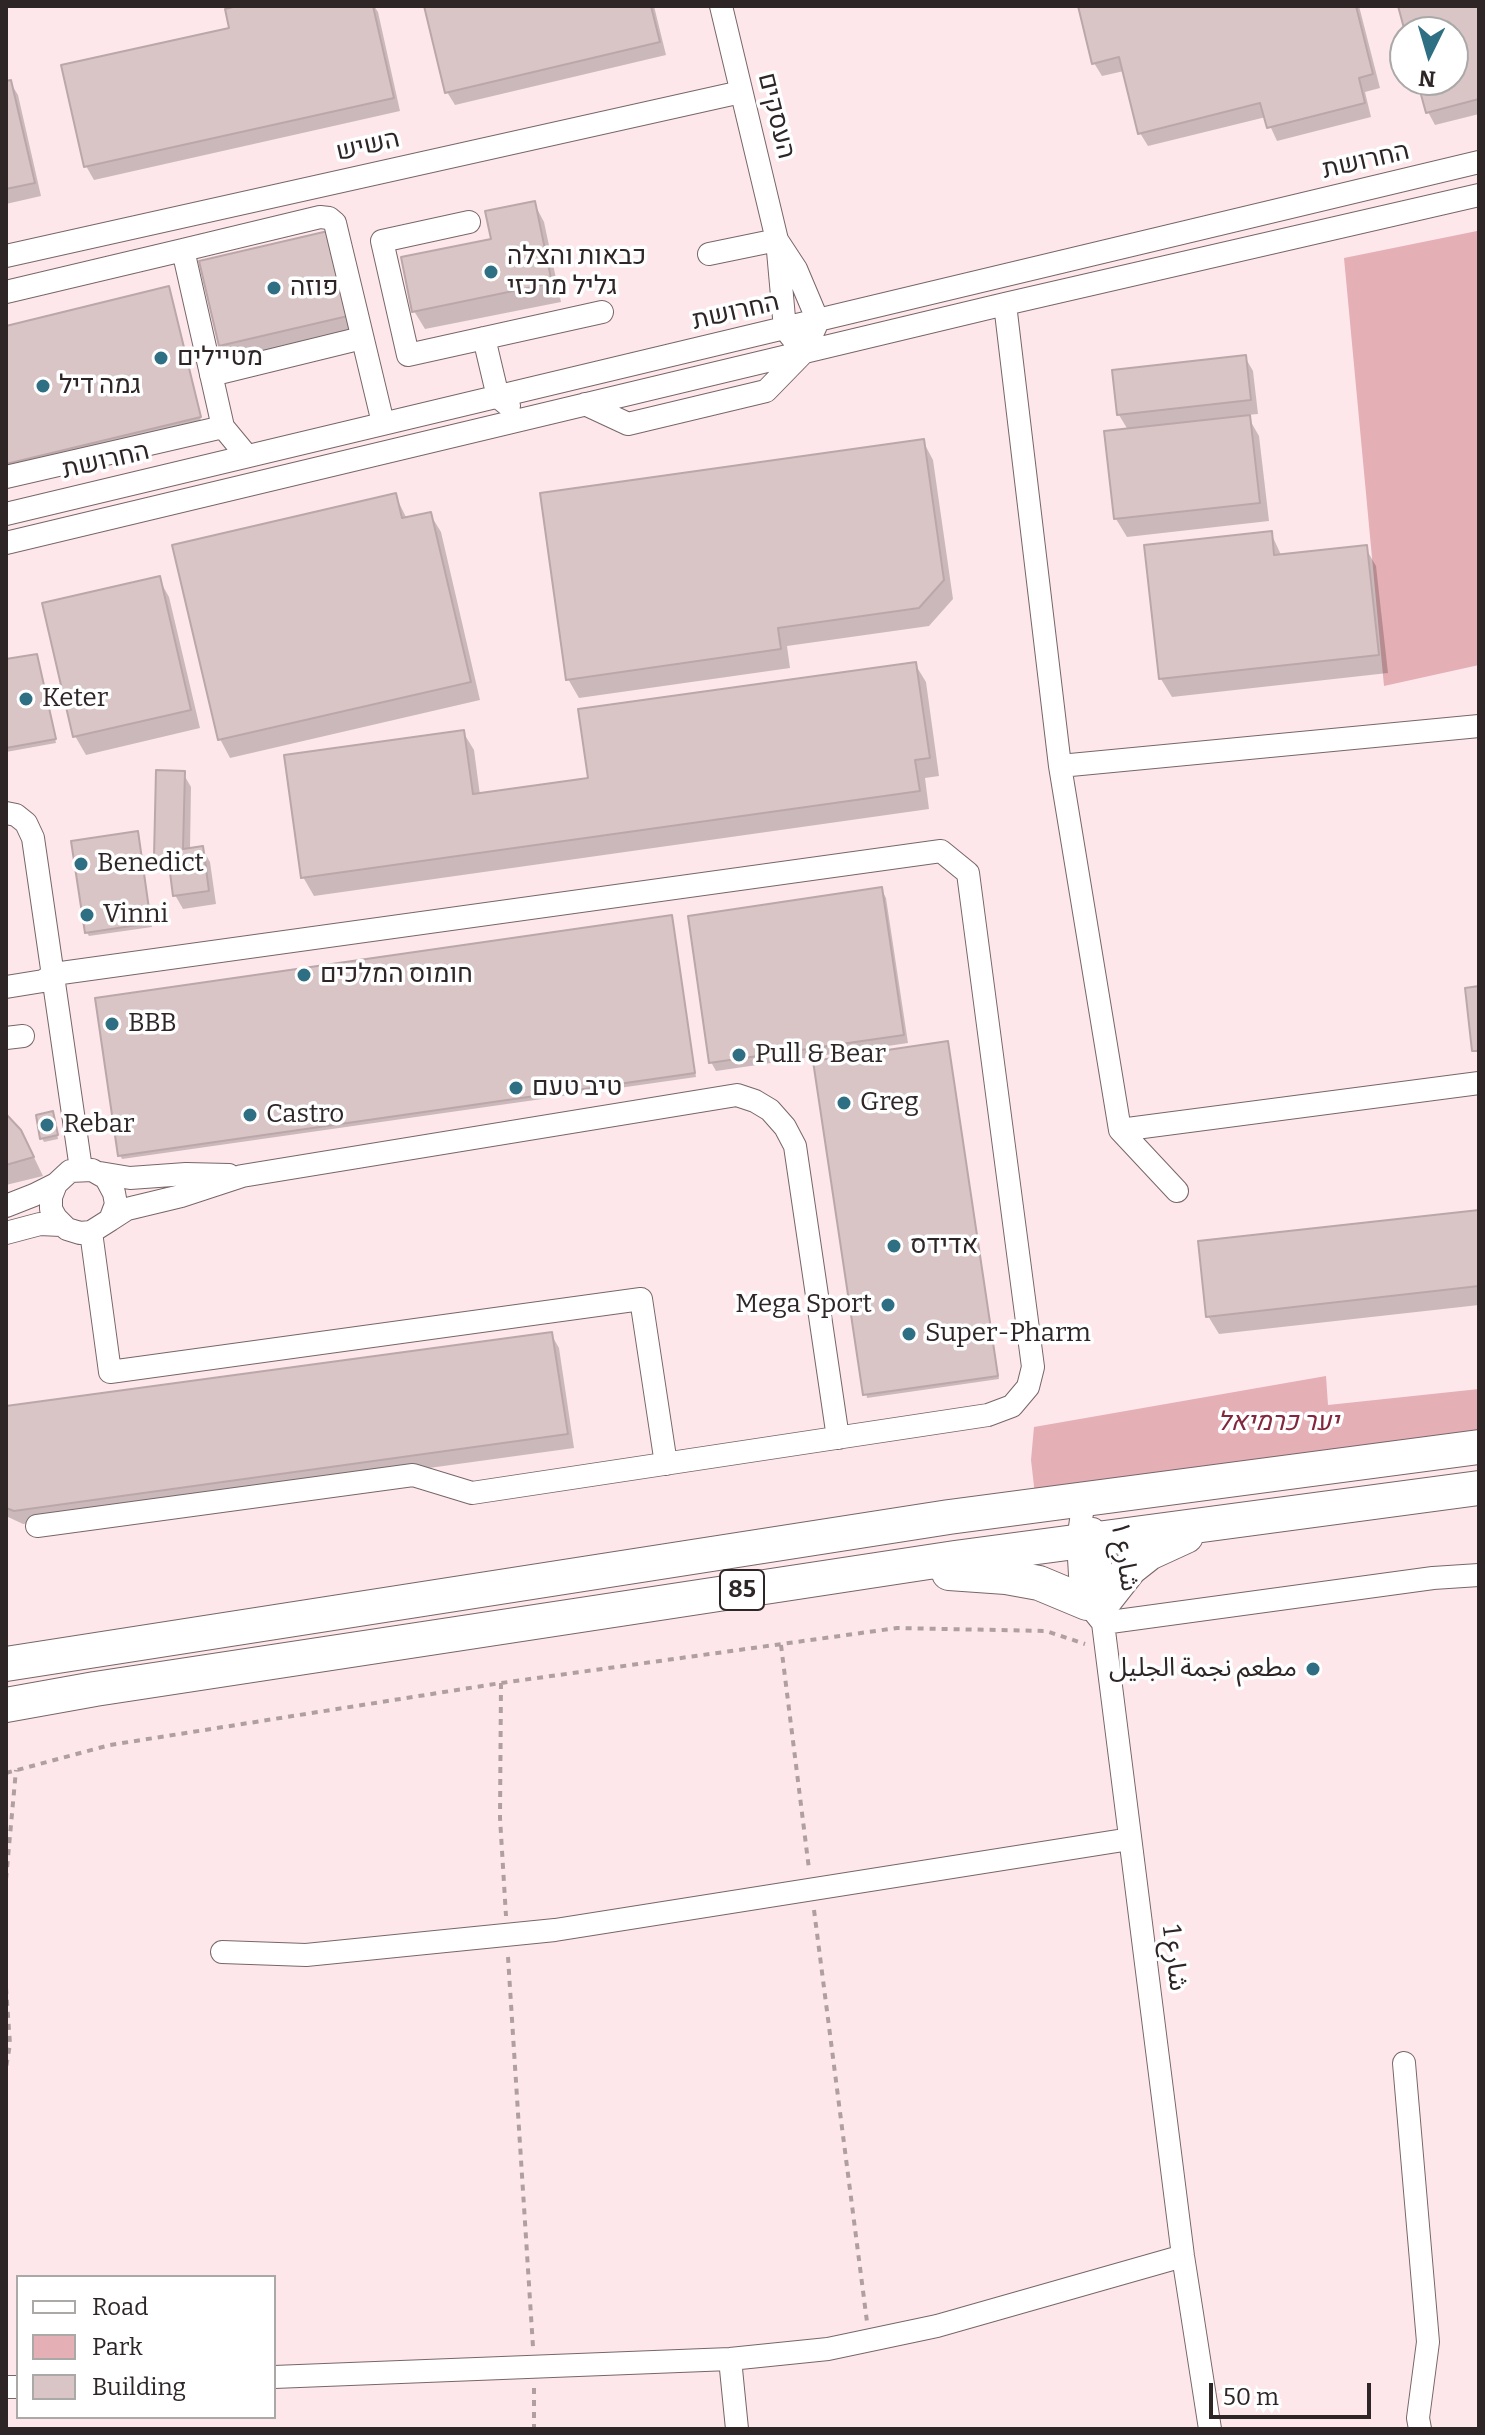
<!DOCTYPE html>
<meta charset="utf-8">
<style>
body{margin:0}
#map{position:relative;width:1485px;height:2435px;overflow:hidden;background:#fde7ea;font-family:Bitter,serif}
canvas{display:block}
.frame{position:absolute;inset:0;border:8px solid #2d2526;pointer-events:none}
.legend{position:absolute;left:16px;top:2275px;width:260px;height:144px;box-sizing:border-box;background:#fff;border:2px solid #aba8a8;margin:0;padding:10px 14px;list-style:none;font-size:24px;color:#2d2526}
.legend li{display:flex;align-items:center;gap:16px;height:40px}
.legend b{width:40px;border:2px solid #aba8a8}
.north{position:absolute;left:1389px;top:16px;width:80px;height:80px;box-sizing:border-box;background:#fff;border:2px solid #aba8a8;border-radius:50%;rotate:185deg;font-size:22px;font-weight:700;line-height:32px;text-align:center;color:#2d2526}
.north::after{content:'';display:block;margin:auto;width:28px;height:36px;background:#2f6f83;clip-path:polygon(50% 0,100% 100%,50% 72%,0 100%)}
.scale{position:absolute;left:1209px;top:2383px;width:162px;height:36px;box-sizing:border-box;border:4px solid #2d2526;border-top:0;padding-left:10px;font-size:24px;line-height:28px;white-space:nowrap;color:#2d2526;-webkit-text-stroke:6px #fff;paint-order:stroke}
</style>
<div id="map">
<canvas width="1485" height="2435"></canvas>
<div class="frame"></div>
<ul class="legend">
<li><b style="height:10px;background:#fff"></b>Road</li>
<li><b style="height:22px;background:#e5afb6"></b>Park</li>
<li><b style="height:22px;background:#d9c4c6"></b>Building</li>
</ul>
<div class="north">N</div>
<div class="scale">50 m</div>
</div>
<script>
const ctx = document.querySelector('canvas').getContext('2d');
ctx.lineJoin = 'round';
function paint(path, color) { ctx.fillStyle = color; ctx.fill(path, 'evenodd'); }
const toPath = rows => new Path2D(rows.map(r => 'M' + r).join(''));
function trace(path, color, width, dash) { ctx.strokeStyle = color; ctx.lineWidth = width; ctx.lineCap = dash ? 'butt' : 'round'; ctx.setLineDash(dash || []); ctx.stroke(path); }
function drawText(font, color, halo, rows, align = 'center') {
  ctx.font = font + ' Bitter,"Noto Sans Arabic",Heebo,serif'; ctx.lineWidth = 7; ctx.setLineDash([]); ctx.textBaseline = 'middle'; ctx.strokeStyle = halo; ctx.fillStyle = color; for (const [text, x, y, turn = 0] of rows) {
    ctx.save(); ctx.translate(x, y); ctx.rotate((+turn || 0) * Math.PI / 180); ctx.textAlign = isNaN(turn) ? turn : align; if (halo) ctx.strokeText(text, 0, 0); ctx.fillText(text, 0, 0); ctx.restore();
  }
}
const green = toPath([
 [1477,231,1479,665,1384,686,1344,258],
 [1326,1376,1328,1405,1479,1389,1479,1433,1035,1495,1031,1460,1034,1427]
]);
const shadow = toPath([
 [246,6,374,6,378,12,400,111,94,180,86,166,232,29],
 [426,6,654,6,666,55,455,105,447,92],
 [1080,6,1359,6,1380,88,1365,92,1371,117,1277,141,1266,117,1148,146,1140,133,1124,71,1102,76,1094,63],
 [1400,6,1479,6,1479,114,1435,125,1428,112,1419,80,1453,80,1453,32,1407,32],
 [10,82,18,95,41,196,6,204,6,83],
 [534,203,544,222,561,302,425,329,414,311],
 [327,233,357,334,232,363,221,345],
 [170,292,201,421,6,468,6,328],
 [1245,357,1253,371,1258,414,1247,415,1259,436,1269,521,1127,537,1116,519,1128,430,1119,415],
 [923,441,933,460,953,599,929,626,787,646,790,668,579,698,568,679],
 [395,495,407,519,430,514,441,532,480,700,230,758,220,739],
 [1271,533,1282,557,1365,547,1376,566,1388,673,1172,697,1161,679],
 [159,579,169,597,200,728,86,755,75,736],
 [38,660,56,743,6,752,6,661],
 [915,664,926,682,939,776,925,778,929,809,314,896,303,877,463,732,474,750,480,795,590,779],
 [183,773,191,787,190,850,202,848,210,862,216,904,183,909,175,895,172,870,163,870,156,856],
 [137,833,152,927,89,936,87,933],
 [881,889,886,898,908,1043,716,1071,711,1062],
 [671,917,696,1077,122,1159,120,1155],
 [947,1043,999,1379,867,1398,816,1062],
 [6,1117,31,1151,43,1176,6,1185],
 [54,1117,58,1139,44,1142,42,1138],
 [1479,1212,1479,1305,1219,1334,1208,1316],
 [551,1334,559,1348,574,1448,23,1524,6,1516,6,1408]
]);
const building = toPath([
 [237,6,373,6,394,98,84,167,61,65,229,28,225,9,237,6],
 [424,6,651,6,660,42,445,93,424,6],
 [1078,6,1356,6,1373,74,1359,78,1365,103,1267,128,1260,103,1138,134,1119,57,1092,64,1078,6],
 [1398,6,1479,6,1479,99,1426,113,1417,80,1453,80,1453,32,1405,32,1398,6],
 [11,80,35,183,6,189,6,81,11,80],
 [535,201,552,283,412,312,401,257,491,239,485,211,535,201],
 [328,231,348,316,219,346,199,261,328,231],
 [169,286,201,417,6,464,6,326,169,286],
 [1246,355,1251,400,1117,415,1112,370,1246,355],
 [1250,415,1260,503,1114,519,1104,431,1250,415],
 [924,439,944,580,919,608,778,628,781,649,566,680,540,493,924,439],
 [396,493,402,518,431,512,471,682,218,740,172,545,396,493],
 [1272,531,1274,555,1367,545,1379,655,1159,679,1144,545,1272,531],
 [160,576,191,710,73,737,42,603,160,576],
 [37,654,56,739,6,748,6,659,37,654],
 [916,662,930,758,915,760,920,791,301,878,284,755,464,730,473,794,588,778,578,709,916,662],
 [156,770,185,771,183,849,203,846,209,891,173,896,168,857,154,857,156,770],
 [138,831,151,923,85,933,71,841,138,831],
 [882,887,904,1035,709,1063,688,916,882,887],
 [672,915,695,1073,118,1156,95,998,672,915],
 [1479,986,1479,1051,1472,1051,1465,988,1479,986],
 [948,1041,998,1376,863,1395,813,1061,948,1041],
 [53,1111,58,1135,40,1139,36,1115,53,1111],
 [6,1114,21,1130,34,1157,6,1165,6,1114],
 [1479,1210,1479,1286,1206,1317,1198,1241,1479,1210],
 [552,1332,568,1434,14,1511,6,1508,6,1406,552,1332]
]);
const path = toPath([
 [781,1645,809,1869],
 [501,1683,500,1818,506,1916],
 [6,1773,110,1745,501,1683,897,1628,1046,1631,1085,1644],
 [6,1879,16,1770],
 [814,1910,867,2322],
 [508,1957,533,2347],
 [6,1988,10,2044,6,2068],
 [534,2388,534,2429]
]);
const minor = toPath([
 [721,6,777,240,785,329,793,339],
 [469,222,382,241,408,355,602,312],
 [709,254,777,240],
 [6,256,741,92],
 [6,292,183,250],
 [1005,304,1060,766,1479,726],
 [484,338,498,397,509,406],
 [211,375,362,338],
 [585,404,628,424,766,391,804,352,818,321,796,269,777,240],
 [247,456,223,427,183,250,320,217,329,218,335,223,383,423],
 [6,477,223,427],
 [6,514,1479,162],
 [6,543,1005,304,1479,195],
 [1060,766,1120,1130,1177,1191],
 [6,813,16,815,26,823,33,838,81,1169],
 [6,987,43,981,54,974,941,851,968,873,1033,1367,1028,1387,1012,1406,988,1415,472,1493,413,1475,37,1526],
 [6,1038,23,1036],
 [1120,1130,1479,1083],
 [100,1173,130,1178,186,1174,229,1175],
 [6,1206,34,1195,56,1184,70,1171,92,1170,106,1178,114,1193,116,1204,110,1220,91,1232,80,1233,67,1229,56,1218,51,1209,51,1197,56,1184],
 [110,1220,127,1209,181,1196,242,1176,737,1095,755,1101,770,1110,785,1127,795,1146,838,1438],
 [91,1232,110,1372,641,1299,666,1464],
 [6,1233,40,1224,61,1225],
 [1084,1499,1078,1541,1080,1575,1087,1603,1103,1623,1183,2256,1210,2429],
 [1093,1529,1103,1578,1104,1606],
 [1103,1623,1433,1578,1479,1575],
 [222,1952,306,1955,555,1930,1130,1839],
 [1404,2063,1428,2342,1418,2418,1420,2429],
 [730,2359,737,2429],
 [274,2377,730,2359,828,2349,937,2326,1183,2256],
 [6,2387,18,2387]
]);
const highway = toPath([
 [949,1573,1006,1577,1039,1583,1087,1603],
 [1104,1601,1130,1568,1149,1553,1186,1536],
 [6,1664,949,1517,1479,1447],
 [6,1705,95,1689,955,1558,1479,1488]
]);
const markers = [
 [491,272,8,"#2f6f83"],
 [274,288,8,"#2f6f83"],
 [161,358,8,"#2f6f83"],
 [43,386,8,"#2f6f83"],
 [26,699,8,"#2f6f83"],
 [81,864,8,"#2f6f83"],
 [87,915,8,"#2f6f83"],
 [304,975,8,"#2f6f83"],
 [112,1024,8,"#2f6f83"],
 [739,1055,8,"#2f6f83"],
 [516,1088,8,"#2f6f83"],
 [844,1103,8,"#2f6f83"],
 [250,1115,8,"#2f6f83"],
 [47,1125,8,"#2f6f83"],
 [894,1246,8,"#2f6f83"],
 [888,1305,8,"#2f6f83"],
 [909,1334,8,"#2f6f83"],
 [1313,1669,8,"#2f6f83"]
];
const shields = [
 [742,1590,44]
];
const shieldNames = [
 ["85",742,1590]
];
const streetNames = [
 ["העסקים",776,116,76],
 ["השיש",368,146,-13],
 ["החרושת",1366,161,-13],
 ["החרושת",736,312,-13],
 ["החרושת",106,461,-13],
 ["شارع ١",1124,1556,81],
 ["شارع 1",1174,1958,83]
];
const poiNames = [
 ["כבאות והצלה",507,257],
 ["גליל מרכזי",507,287],
 ["פוזה",290,288],
 ["מטיילים",177,358],
 ["גמה דיל",59,386],
 ["Keter",42,699],
 ["Benedict",97,864],
 ["Vinni",103,915],
 ["חומוס המלכים",320,975],
 ["BBB",128,1024],
 ["Pull & Bear",755,1055],
 ["טיב טעם",532,1088],
 ["Greg",860,1103],
 ["Castro",266,1115],
 ["Rebar",63,1125],
 ["אדידס",910,1246],
 ["Mega Sport",872,1305,"right"],
 ["Super-Pharm",925,1334],
 ["مطعم نجمة الجليل",1297,1669,"right"]
];
const parkNames = [
 ["יער כרמיאל",1278,1423]
];
paint(green, '#e5afb6');
paint(shadow, '#0003');
paint(building, '#d9c4c6');
trace(building, '#bba7a9', 2);
trace(minor, '#786668', 24);
trace(highway, '#786668', 36);
trace(path, '#b09fa1', 4, [6, 6]);
trace(minor, '#fff', 22);
trace(highway, '#fff', 34);
for (const [x, y, r, color] of markers) { const dot = new Path2D(); dot.arc(x, y, r, 0, 2 * Math.PI); ctx.fillStyle = color; ctx.fill(dot); trace(dot, '#fff', 3); }
for (const [x, y, w] of shields) { const box = new Path2D(); box.roundRect(x - w / 2, y - 20, w, 40, 6); ctx.fillStyle = '#fff'; ctx.fill(box); trace(box, '#2d2526', 2); }
drawText('bold 24px', '#2d2526', null, shieldNames);
drawText('26px', '#2d2526', '#fff', streetNames);
drawText('26px', '#2d2526', '#fff', poiNames, 'left');
drawText('italic 26px', '#82273c', '#fff', parkNames);
</script>
